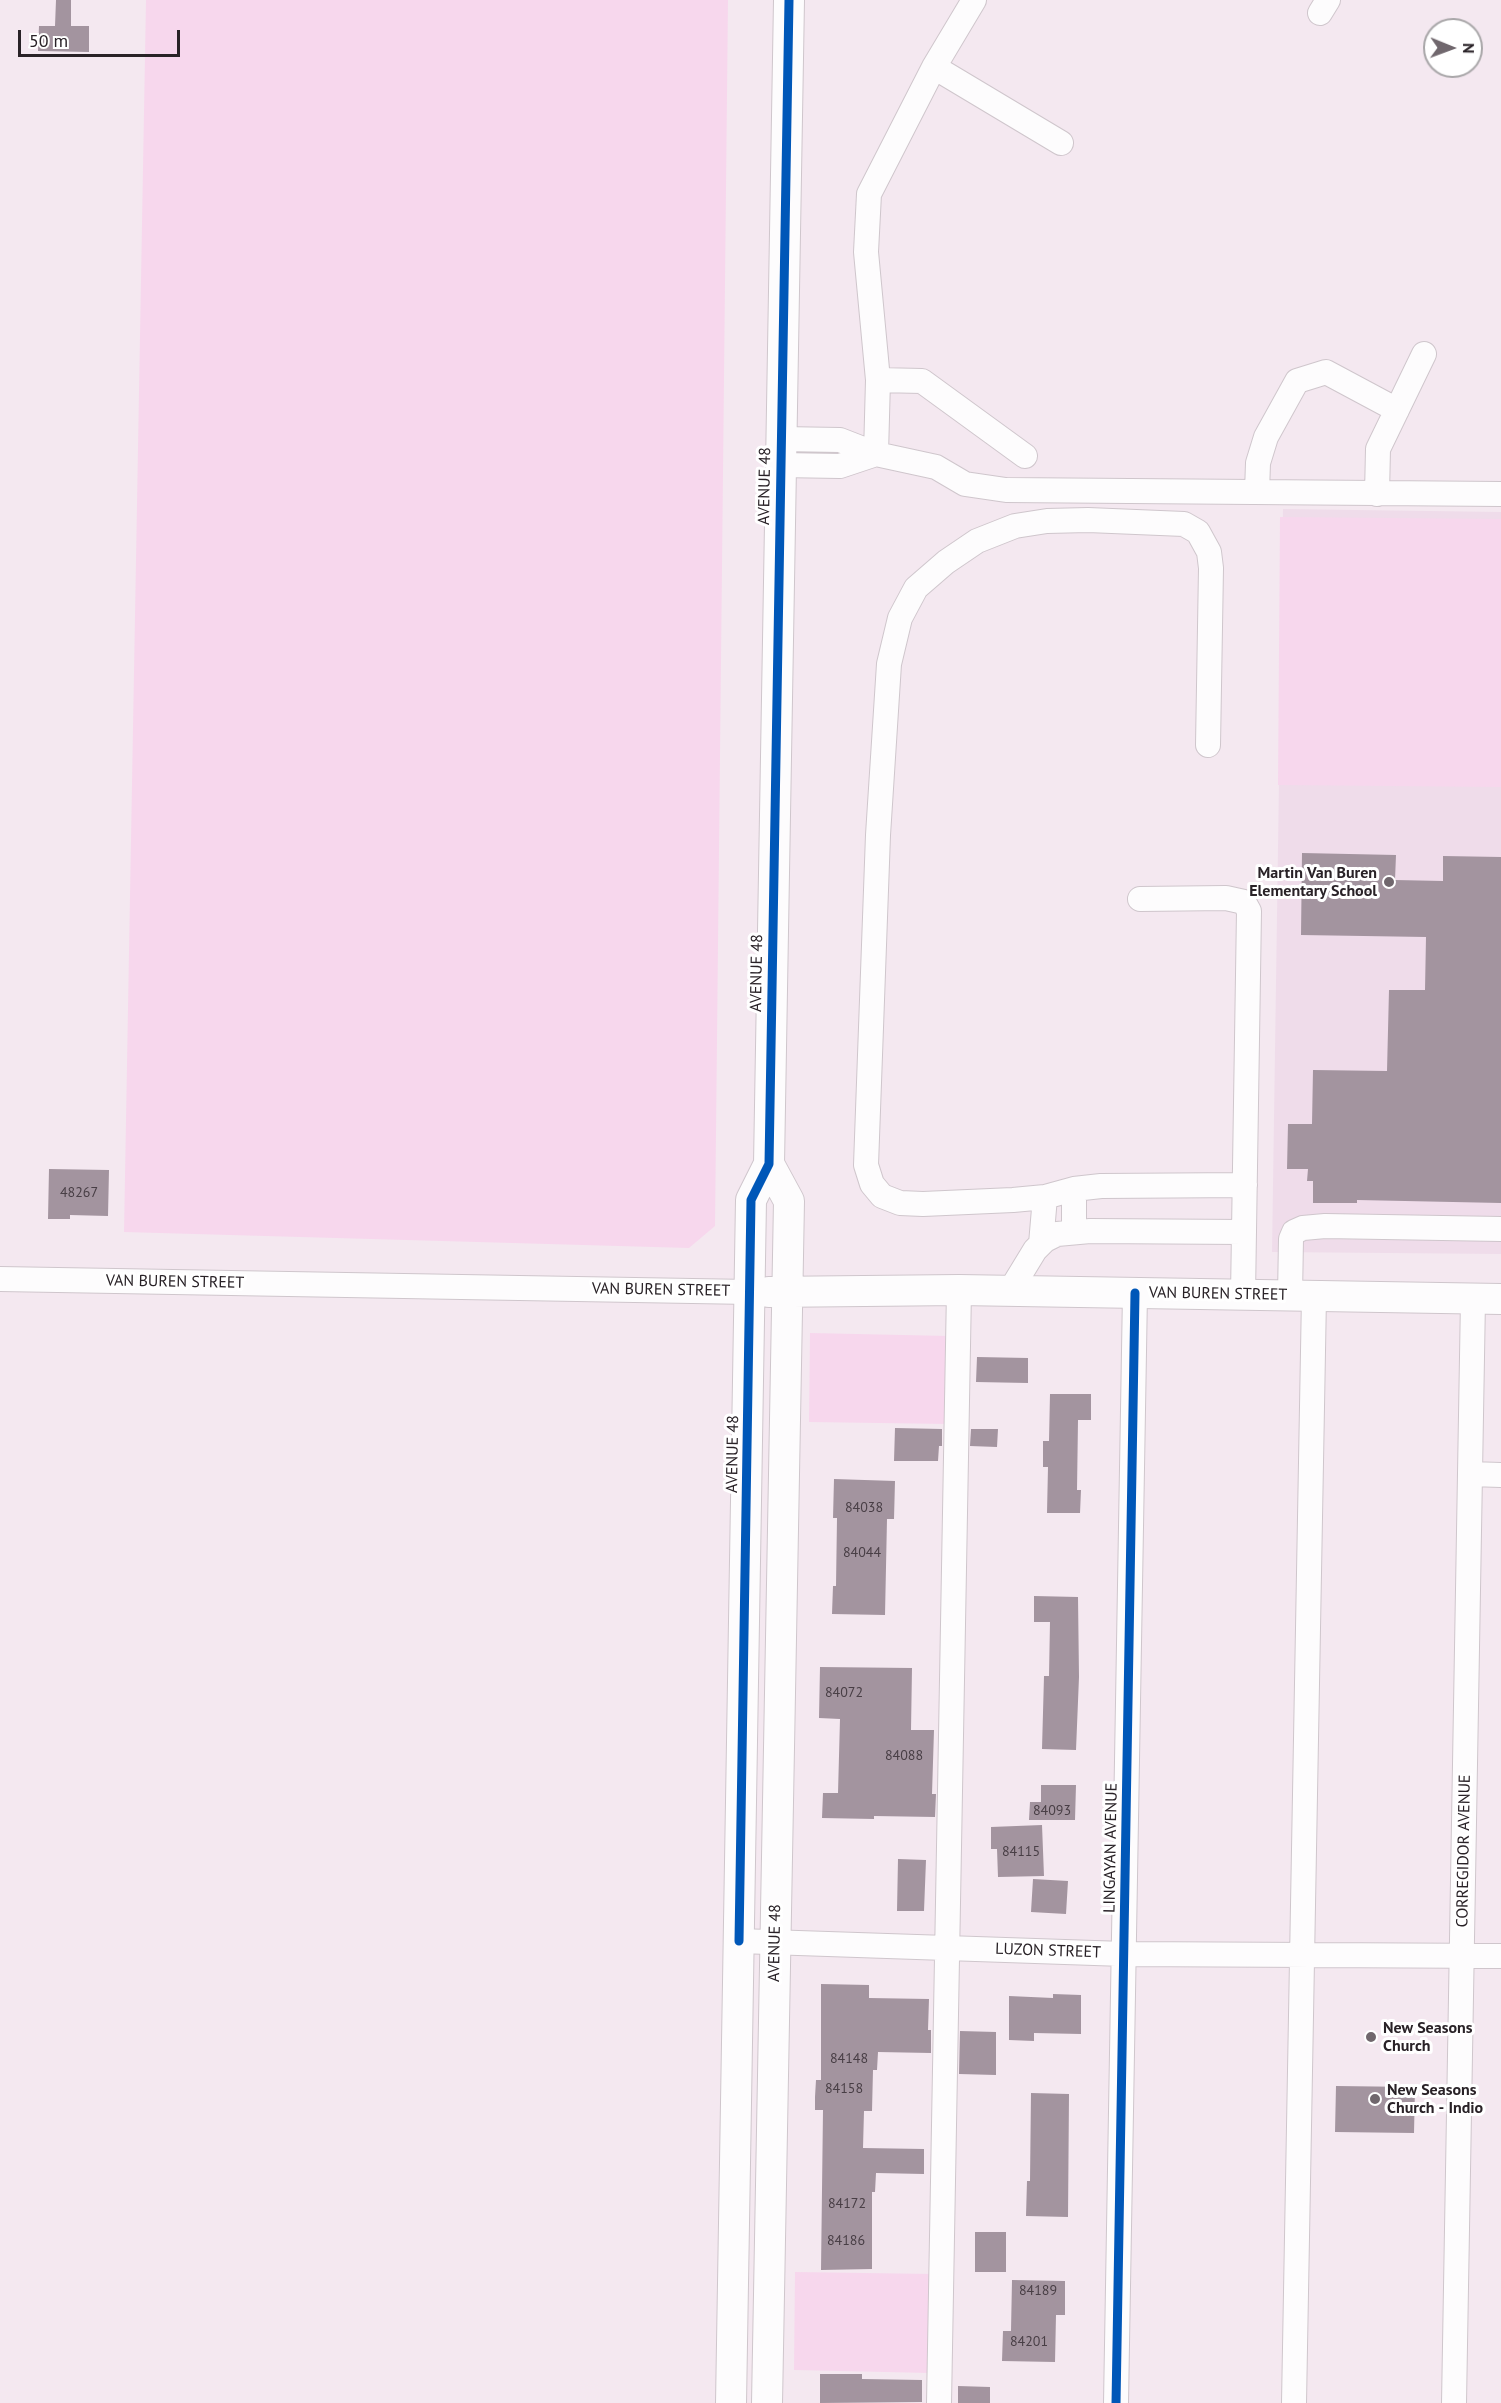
<!DOCTYPE html>
<style>
body{margin:0}
#map{position:relative;width:1501px;height:2403px;overflow:hidden;background:#f4e8f0;font-family:"PT Sans",sans-serif}
canvas{display:block}
.north{position:absolute;left:1423px;top:18px;width:60px;height:60px;box-sizing:border-box;background:#fff;border:2px solid #a9a7a9;border-radius:50%;rotate:91deg;font-size:16px;font-weight:700;line-height:24px;text-align:center;color:#292227}
.north::after{content:'';display:block;margin:auto;width:21px;height:27px;background:#70676d;clip-path:polygon(50% 0,100% 100%,50% 72%,0 100%)}
.scale{position:absolute;left:18px;top:30px;width:162px;height:27px;box-sizing:border-box;border:3px solid #292227;border-top:0;padding-left:8px;font-size:18px;line-height:21px;white-space:nowrap;color:#292227;-webkit-text-stroke:4px #fff;paint-order:stroke}
</style>
<div id="map">
<canvas width="1501" height="2403"></canvas>
<div class="north">N</div>
<div class="scale">50 m</div>
</div>
<script>
const ctx = document.querySelector('canvas').getContext('2d');
ctx.lineJoin = 'round';
function paint(path, color) { ctx.fillStyle = color; ctx.fill(path, 'evenodd'); }
const toPath = rows => new Path2D(rows.map(r => 'M' + r).join(''));
function trace(path, color, width, dash) { ctx.strokeStyle = color; ctx.lineWidth = width; ctx.lineCap = dash ? 'butt' : 'round'; ctx.setLineDash(dash || []); ctx.stroke(path); }
function drawText(font, color, halo, rows, align = 'center') {
  ctx.font = font + ' "PT Sans",sans-serif'; ctx.lineWidth = 6; ctx.setLineDash([]); ctx.textBaseline = 'middle'; ctx.strokeStyle = halo; ctx.fillStyle = color; for (const [text, x, y, turn = 0] of rows) {
    ctx.save(); ctx.translate(x, y); ctx.rotate((+turn || 0) * Math.PI / 180); ctx.textAlign = isNaN(turn) ? turn : align; if (halo) ctx.strokeText(text, 0, 0); ctx.fillText(text, 0, 0); ctx.restore();
  }
}
const built = toPath([
 [1283,509,1501,512,1501,1254,1272,1252]
]);
const green = toPath([
 [146,0,728,0,715,1226,689,1248,124,1232],
 [1280,517,1501,519,1501,787,1278,785],
 [810,1333,949,1336,948,1424,809,1422],
 [795,2272,933,2274,931,2373,794,2370]
]);
const building = toPath([
 [56,0,71,0,71,26,89,26,89,52,38,51,39,26,55,26],
 [1302,853,1396,855,1395,880,1443,881,1443,856,1501,857,1501,1203,1357,1200,1357,1203,1313,1203,1313,1181,1307,1181,1308,1169,1287,1169,1288,1124,1312,1124,1313,1070,1387,1071,1389,990,1425,990,1426,937,1301,935],
 [49,1169,109,1170,108,1216,70,1215,70,1219,48,1219],
 [977,1357,1028,1358,1028,1383,976,1382],
 [1050,1394,1091,1394,1091,1420,1078,1420,1077,1490,1081,1490,1080,1513,1047,1513,1048,1467,1043,1467,1043,1441,1049,1441],
 [895,1428,942,1429,942,1446,939,1446,938,1461,894,1461],
 [971,1429,998,1429,997,1447,970,1446],
 [834,1479,895,1481,894,1519,887,1519,885,1615,832,1614,833,1586,836,1586,837,1518,833,1518],
 [1034,1596,1078,1597,1079,1677,1076,1750,1042,1749,1044,1676,1049,1676,1050,1622,1034,1622],
 [820,1667,912,1668,911,1730,934,1730,932,1794,936,1794,935,1817,874,1816,874,1819,822,1818,823,1793,838,1793,840,1719,819,1718],
 [1041,1785,1076,1785,1075,1820,1029,1820,1030,1802,1041,1802],
 [1042,1825,1044,1876,998,1877,997,1849,991,1849,991,1827],
 [898,1859,926,1860,924,1911,897,1911],
 [1033,1879,1068,1881,1066,1914,1031,1912],
 [821,1984,869,1985,869,1998,929,1999,928,2030,931,2030,931,2053,878,2052,877,2070,873,2070,872,2111,864,2111,863,2148,924,2149,924,2174,876,2173,875,2192,872,2192,872,2269,821,2270,823,2110,815,2110,815,2097,816,2080,821,2080],
 [1053,1994,1081,1995,1081,2034,1034,2033,1034,2041,1009,2040,1009,1996,1053,1998],
 [960,2031,996,2032,996,2075,959,2074],
 [1336,2086,1415,2087,1414,2133,1335,2132],
 [1031,2093,1069,2094,1068,2217,1026,2216,1027,2181,1030,2181],
 [975,2232,1006,2232,1006,2272,975,2272],
 [1012,2280,1065,2281,1065,2315,1056,2315,1055,2362,1002,2361,1003,2331,1011,2331],
 [820,2374,862,2374,862,2379,922,2380,922,2402,820,2403],
 [958,2386,990,2387,990,2403,958,2403]
]);
const minor = toPath([
 [1320,13,1328,0],
 [934,67,1061,143],
 [878,380,922,381,1025,456],
 [781,439,840,440,876,454,936,467,965,484,1006,490,1501,494],
 [876,454,878,380,866,252,869,194,934,67,974,0],
 [780,465,840,466,876,454],
 [1257,492,1258,463,1266,437,1297,381,1326,372,1397,410],
 [1377,494,1378,449,1424,354],
 [1208,745,1211,568,1209,552,1198,532,1184,524,1088,520,1047,521,1015,526,977,541,946,562,916,588,900,618,889,664,878,835,866,1165,872,1184,882,1196,900,1203,923,1204,1013,1200,1045,1197,1074,1189,1101,1186,1245,1185],
 [1140,899,1226,898,1244,902,1249,911,1243,1295],
 [1074,1232,1074,1189],
 [1041,1244,1045,1197],
 [0,1279,750,1292],
 [1010,1291,1035,1250,1045,1240,1057,1234,1090,1231,1244,1232],
 [1290,1296,1291,1239,1294,1232,1303,1228,1325,1226,1501,1229],
 [1470,1474,1501,1475],
 [739,1941,1124,1954,1501,1956],
 [939,2403,959,1290],
 [1116,2403,1135,1293],
 [1294,2403,1314,1296],
 [1454,2403,1473,1299]
]);
const major = toPath([
 [769,1292,959,1290,1501,1299],
 [731,2403,751,1200,769,1164,789,0],
 [767,2403,789,1201,769,1164]
]);
const cycleway = toPath([
 [739,1941,751,1200,769,1164,789,0],
 [1116,2403,1135,1293]
]);
const markers = [
 [1389,882,6,"#70676d"],
 [1371,2037,6,"#70676d"],
 [1375,2099,6,"#70676d"]
];
const numberNames = [
 ["48267",79,1193],
 ["84038",864,1508],
 ["84044",862,1553],
 ["84072",844,1693],
 ["84088",904,1756],
 ["84093",1052,1811],
 ["84115",1021,1852],
 ["84148",849,2059],
 ["84158",844,2089],
 ["84172",847,2204],
 ["84186",846,2241],
 ["84189",1038,2291],
 ["84201",1029,2342]
];
const streetNames = [
 ["AVENUE 48",765,486,-89],
 ["AVENUE 48",757,973,-89],
 ["VAN BUREN STREET",175,1282,1],
 ["VAN BUREN STREET",661,1290,1],
 ["VAN BUREN STREET",1218,1294,1],
 ["AVENUE 48",733,1454,-89],
 ["LINGAYAN AVENUE",1111,1848,-89],
 ["CORREGIDOR AVENUE",1464,1851,-89],
 ["AVENUE 48",775,1943,-89],
 ["LUZON STREET",1048,1951,2]
];
const poiNames = [
 ["Martin Van Buren",1377,873,"right"],
 ["Elementary School",1377,891,"right"],
 ["New Seasons",1383,2028],
 ["Church",1383,2046],
 ["New Seasons",1387,2090],
 ["Church - Indio",1387,2108]
];
paint(built, '#efdcea');
paint(green, '#f7d7ed');
paint(building, '#a3949f');
trace(minor, '#cfc6cc', 26);
trace(major, '#cfc6cc', 32);
trace(minor, '#fdfcfd', 24);
trace(major, '#fdfcfd', 30);
trace(cycleway, '#0057b8', 9);
for (const [x, y, r, color] of markers) { const dot = new Path2D(); dot.arc(x, y, r, 0, 2 * Math.PI); ctx.fillStyle = color; ctx.fill(dot); trace(dot, '#fff', 2); }
drawText('14px', '#483e45', null, numberNames);
drawText('16px', '#292227', '#fff', streetNames);
drawText('bold 16px', '#292227', '#fff', poiNames, 'left');
</script>
